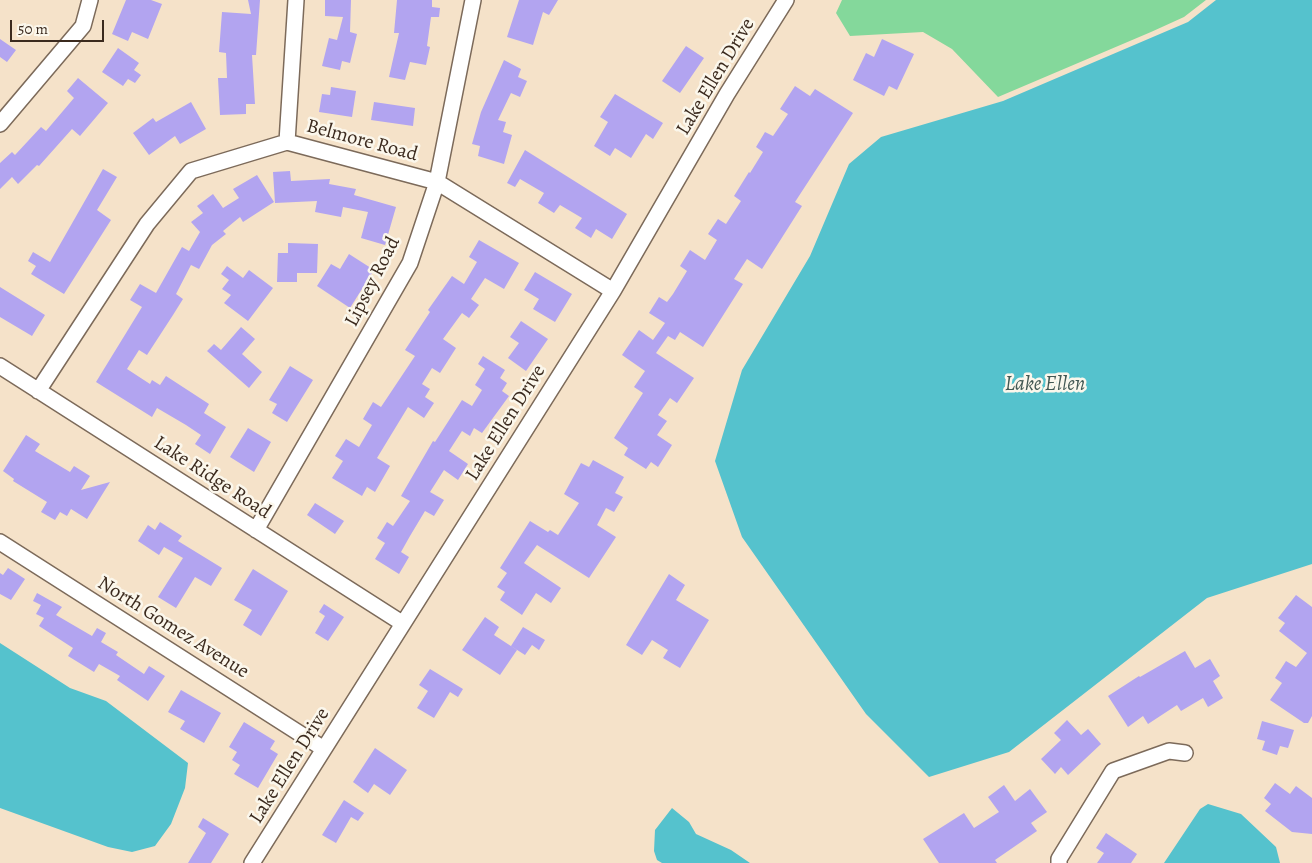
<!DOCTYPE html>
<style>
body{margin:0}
#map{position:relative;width:1312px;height:863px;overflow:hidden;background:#f5e2c9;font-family:Alegreya,serif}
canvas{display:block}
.scale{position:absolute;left:10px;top:20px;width:94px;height:22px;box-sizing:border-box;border:2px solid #3b2a1e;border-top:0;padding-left:6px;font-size:15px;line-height:18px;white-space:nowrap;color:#3b2a1e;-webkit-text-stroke:4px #fbf7ec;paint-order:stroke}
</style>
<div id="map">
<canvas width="1312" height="863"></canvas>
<div class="scale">50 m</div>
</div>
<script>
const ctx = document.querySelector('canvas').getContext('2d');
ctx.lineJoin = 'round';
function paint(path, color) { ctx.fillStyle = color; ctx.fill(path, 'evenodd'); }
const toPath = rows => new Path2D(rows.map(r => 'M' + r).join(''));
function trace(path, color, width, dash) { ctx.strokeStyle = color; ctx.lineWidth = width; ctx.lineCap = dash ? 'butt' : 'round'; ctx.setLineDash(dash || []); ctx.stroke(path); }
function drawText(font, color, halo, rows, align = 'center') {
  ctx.font = font + ' Alegreya,serif'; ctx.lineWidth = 5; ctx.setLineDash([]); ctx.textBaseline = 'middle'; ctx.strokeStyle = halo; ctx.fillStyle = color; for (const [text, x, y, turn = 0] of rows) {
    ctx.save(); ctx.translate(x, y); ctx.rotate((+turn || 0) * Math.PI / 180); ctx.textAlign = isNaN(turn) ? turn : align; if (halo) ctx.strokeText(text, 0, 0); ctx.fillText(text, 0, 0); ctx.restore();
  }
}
const green = toPath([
 [842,0,1206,0,1184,17,1151,32,998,97,952,49,923,32,850,36,836,13]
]);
const water = toPath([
 [1216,0,1312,0,1312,564,1207,598,1009,752,929,777,866,714,742,537,715,461,742,370,810,256,849,164,881,137,1003,101,1188,22],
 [0,643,70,688,106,701,188,763,185,788,171,824,155,846,132,852,108,847,0,808],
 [1208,804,1241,814,1276,847,1280,863,1164,863,1200,809],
 [672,808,689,822,696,834,731,850,750,863,662,863,657,860,654,851,655,830]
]);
const building = toPath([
 [126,0,151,0,162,4,148,39,132,32,128,41,112,34],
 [248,0,260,0,256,55,252,55,255,104,246,104,246,114,220,115,218,78,227,78,226,53,219,52,222,12,251,14],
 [325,0,351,0,350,32,357,34,350,63,342,61,340,70,322,66,329,38,337,40,343,17,325,16],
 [397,0,432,0,432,7,440,8,439,17,431,17,427,46,430,47,426,65,410,62,405,80,389,77,399,33,394,33],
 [519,0,558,0,549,15,543,12,533,45,507,37],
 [0,39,16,50,7,62,0,57],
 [882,39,914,54,897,90,889,86,884,96,853,80,866,53,874,57],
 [686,46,704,58,680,93,662,81],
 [118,48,139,63,134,70,141,75,135,83,128,79,123,86,102,72],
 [504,60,521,69,518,77,527,81,520,97,511,93,498,120,506,122,503,132,512,135,504,164,478,156,480,146,472,144,481,112],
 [78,78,108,103,80,136,72,129,39,166,37,165,18,184,12,177,0,189,0,163,12,152,15,155,41,127,46,131,74,98,67,91],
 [795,86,810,96,815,89,853,113,795,202,802,206,762,269,747,259,734,279,743,284,703,347,680,332,675,340,668,336,656,353,694,378,677,403,670,398,658,415,667,421,657,435,672,445,658,467,651,462,646,469,624,455,628,448,614,438,643,393,634,387,645,371,622,355,639,330,653,340,665,323,649,313,659,297,667,302,673,294,687,271,680,266,690,250,705,260,717,240,708,234,718,219,726,224,741,201,734,196,749,172,750,173,763,152,756,147,765,132,773,136,788,114,780,109],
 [331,87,356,91,352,117,319,112,322,94,330,95],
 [615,94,663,123,653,139,646,134,631,158,615,148,610,156,594,146,608,122,600,117],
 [191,102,206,129,180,144,175,136,149,155,133,133,153,118,156,122],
 [374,102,415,108,413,126,371,120],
 [525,150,627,214,612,239,596,229,591,238,575,228,582,218,560,205,554,213,538,203,544,193,520,179,515,187,507,183],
 [103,169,117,177,97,210,111,220,64,294,31,274,36,266,28,261,33,252,50,262],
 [290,171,291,181,330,179,329,184,356,189,354,195,396,207,385,245,361,238,368,212,343,207,341,217,315,212,317,201,275,203,273,172],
 [257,175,274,202,243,222,240,217,223,231,226,234,212,245,199,269,191,265,176,294,183,299,173,315,147,355,139,350,127,369,150,384,152,380,160,385,166,376,209,404,204,413,226,427,210,454,195,444,201,435,186,425,157,408,152,417,96,382,142,307,130,300,140,284,156,293,182,247,189,251,200,232,191,222,203,213,197,206,213,194,223,208,239,198,233,189],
 [479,240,519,263,504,289,485,278,471,299,479,305,469,318,462,313,443,339,456,348,440,373,432,368,422,384,430,389,425,397,434,403,424,418,408,407,377,458,390,466,375,492,367,487,362,496,332,478,343,461,335,456,346,439,359,447,372,425,363,419,373,402,381,407,415,356,405,350,430,312,428,310,452,276,464,284,477,262,469,257],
 [288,243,318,244,317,273,297,273,297,282,277,282,278,253,288,253],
 [349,254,374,270,350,308,317,286,331,264,340,269],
 [227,266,243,278,249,270,273,288,248,321,224,303,231,295,222,289,229,280,221,274],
 [535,272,572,294,555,322,533,309,539,299,524,290],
 [0,287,45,315,32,336,0,317],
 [521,321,548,339,526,371,508,358,519,343,510,337],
 [241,327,255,339,242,354,262,372,249,388,207,351,214,344,221,350],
 [483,356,505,370,500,378,507,383,502,391,509,396,482,433,474,428,470,436,462,431,449,451,468,464,458,480,444,470,430,492,444,500,434,516,425,511,410,536,401,552,409,557,399,574,375,559,385,543,377,538,387,522,393,526,410,501,401,496,433,441,435,442,462,400,472,406,482,390,475,385,485,369,478,364],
 [290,366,313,380,287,422,272,413,277,404,269,400],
 [248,428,271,442,254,472,230,457],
 [26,435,40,444,35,451,70,472,74,466,90,476,81,490,110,482,87,519,71,509,67,516,60,512,55,520,41,512,47,502,13,481,14,479,3,471],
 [593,460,624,477,615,493,623,497,614,512,606,508,597,525,616,537,589,578,537,545,524,563,561,588,551,603,536,593,522,615,500,600,505,592,497,587,507,573,500,568,530,521,548,532,550,530,558,535,579,503,564,494,581,463,589,467],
 [315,503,344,521,335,534,307,515],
 [160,522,182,536,178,541,222,568,211,586,195,577,176,608,158,597,183,558,164,547,159,555,138,541,148,525,155,530],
 [8,568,25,579,11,600,0,594,0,573,3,575],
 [253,569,288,591,261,636,243,625,252,610,234,600],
 [669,574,685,585,676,600,709,620,680,668,663,658,668,650,652,640,642,655,626,645],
 [37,593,62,607,56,615,92,636,97,628,106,633,101,642,118,652,116,655,144,674,149,666,165,676,148,701,117,680,120,676,99,664,94,672,68,656,73,648,39,626,44,618,36,614,41,605,33,601],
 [1296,595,1312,607,1312,716,1308,723,1304,723,1270,700,1282,683,1275,678,1286,661,1296,667,1307,653,1279,631,1285,623,1278,618],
 [324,604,344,617,328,641,315,633,325,616,319,612],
 [485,617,499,627,494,635,517,650,500,675,462,650],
 [523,627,545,640,539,650,532,645,525,655,511,646],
 [1185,651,1195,668,1210,659,1220,676,1213,681,1223,698,1208,707,1203,698,1181,711,1177,705,1148,724,1143,716,1128,727,1108,696,1139,676,1140,677],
 [430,669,463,689,458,697,450,692,434,718,417,708,428,691,419,685],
 [181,690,221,713,204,743,180,729,185,721,168,712],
 [1067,720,1081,735,1088,729,1101,744,1068,775,1061,767,1055,774,1041,759,1061,740,1054,733],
 [1262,721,1294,730,1288,748,1280,746,1277,755,1262,750,1265,741,1257,739],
 [244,722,275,741,270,749,278,754,258,788,234,774,240,765,232,760,237,752,229,747],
 [375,748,407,770,390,795,374,784,368,793,353,782],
 [1275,783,1290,794,1296,786,1312,798,1312,834,1292,832,1265,811,1271,804,1264,798],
 [1004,785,1015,801,1030,789,1047,812,1031,823,1037,831,995,860,997,863,939,863,923,839,964,813,974,828,999,812,988,797],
 [344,800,364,813,358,821,351,817,336,843,322,835],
 [203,818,229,834,211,863,188,863,206,833,198,827],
 [1106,833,1137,854,1131,863,1097,863,1104,853,1096,848]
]);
const minor = toPath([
 [0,124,83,26,90,0],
 [287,142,296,0],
 [0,366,402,623],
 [38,391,147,224,191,171,287,142,437,182,613,291],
 [256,530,410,263,437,182,473,0],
 [0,542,324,749],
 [252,863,613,291,727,94,786,0],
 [1059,863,1059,859,1113,771,1169,751,1185,753]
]);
const streetNames = [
 ["Lake Ellen Drive",716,77,-59],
 ["Belmore Road",362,141,15],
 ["Lipsey Road",373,282,-63],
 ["Lake Ellen Drive",506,423,-58],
 ["Lake Ridge Road",212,478,33],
 ["North Gomez Avenue",173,628,32],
 ["Lake Ellen Drive",290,766,-58]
];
const waterNames = [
 ["Lake Ellen",1045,385]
];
paint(green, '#84d89b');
paint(water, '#55c2cd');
paint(building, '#b2a4f0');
trace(minor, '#7c6a5a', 18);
trace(minor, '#fff', 15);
drawText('20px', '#3b2a1e', '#fbf7ec', streetNames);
drawText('italic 21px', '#435853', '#fbf7ec', waterNames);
</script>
